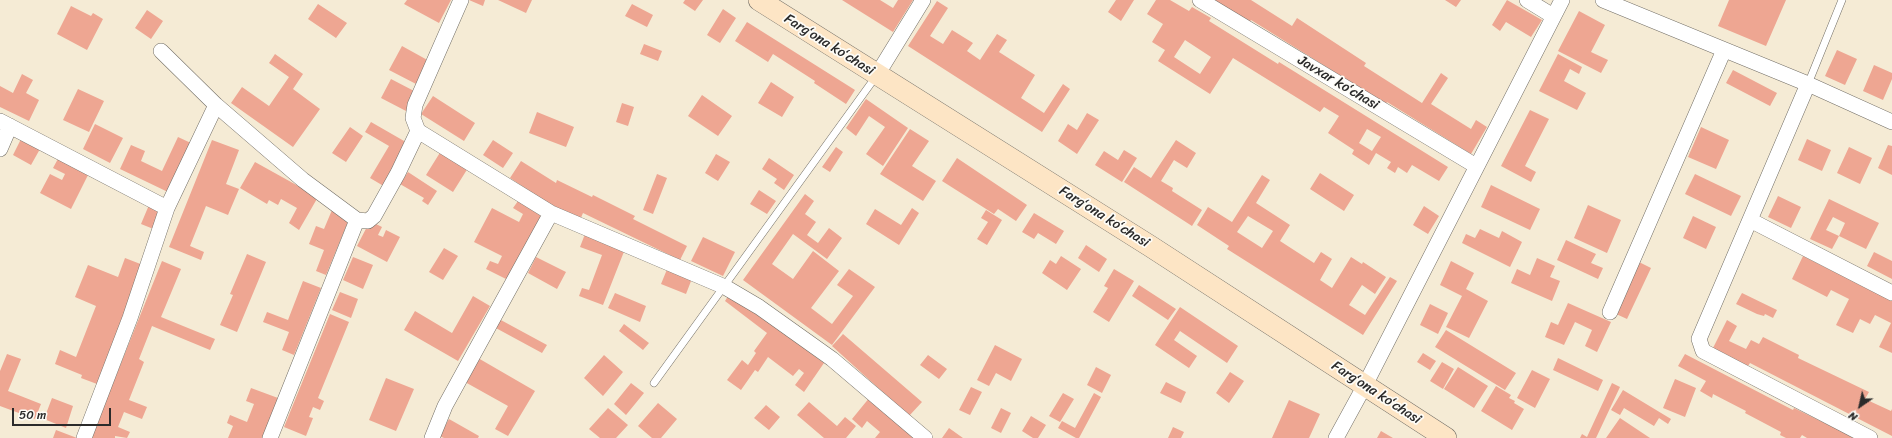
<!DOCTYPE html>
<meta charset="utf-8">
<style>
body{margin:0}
#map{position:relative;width:1892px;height:438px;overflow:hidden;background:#f5ebd5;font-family:Sriracha,sans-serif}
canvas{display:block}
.north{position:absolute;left:1840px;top:386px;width:40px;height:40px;-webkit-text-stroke:3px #fdfcf7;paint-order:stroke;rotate:214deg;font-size:11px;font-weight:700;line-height:16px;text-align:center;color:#2b2b2b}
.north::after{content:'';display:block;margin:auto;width:14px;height:18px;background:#2b2b2b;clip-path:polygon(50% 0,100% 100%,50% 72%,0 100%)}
.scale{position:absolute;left:12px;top:408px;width:99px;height:18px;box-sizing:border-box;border:2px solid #2b2b2b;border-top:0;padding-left:5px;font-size:12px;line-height:14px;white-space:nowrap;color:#2b2b2b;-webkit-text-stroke:3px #fdfcf7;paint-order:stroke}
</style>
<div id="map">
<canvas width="1892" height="438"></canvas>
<div class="north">N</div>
<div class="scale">50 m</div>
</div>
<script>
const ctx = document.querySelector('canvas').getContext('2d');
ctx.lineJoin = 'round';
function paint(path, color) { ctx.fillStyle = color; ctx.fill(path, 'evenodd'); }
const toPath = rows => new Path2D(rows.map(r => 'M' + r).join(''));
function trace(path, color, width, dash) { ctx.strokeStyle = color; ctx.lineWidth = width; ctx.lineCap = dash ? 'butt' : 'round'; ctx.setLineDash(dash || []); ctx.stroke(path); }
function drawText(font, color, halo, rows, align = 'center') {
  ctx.font = font + ' Sriracha,sans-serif'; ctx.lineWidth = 3.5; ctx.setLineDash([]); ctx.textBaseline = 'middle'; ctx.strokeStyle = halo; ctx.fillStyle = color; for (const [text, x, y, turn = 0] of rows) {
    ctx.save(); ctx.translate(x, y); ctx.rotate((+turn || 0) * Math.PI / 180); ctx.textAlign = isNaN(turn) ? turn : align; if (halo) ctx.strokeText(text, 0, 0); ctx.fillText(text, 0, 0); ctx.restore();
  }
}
const building = toPath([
 [407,0,451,0,439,23,404,4],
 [469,0,485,0,483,6],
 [498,0,532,0,526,13],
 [685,0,703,0,695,11,683,3],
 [842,0,880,0,893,8,898,0,913,0,893,32],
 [1116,0,1134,0,1121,21,1108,12],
 [1156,0,1170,0,1189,11,1192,7,1211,18,1209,21,1278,64,1279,62,1448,167,1439,181,1412,165,1407,173,1398,167,1395,173,1387,168,1391,162,1376,153,1369,165,1352,154,1354,150,1328,133,1339,116,1324,107,1320,112,1233,58,1210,94,1158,61,1165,50,1152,42,1163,24,1147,14],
 [1185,40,1211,57,1200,74,1174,57],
 [1367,129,1381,137,1372,151,1359,143],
 [1213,0,1251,0,1292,26,1297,18,1366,63,1364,66,1422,103,1441,73,1448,78,1431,104,1471,129,1476,120,1487,127,1471,154,1387,102,1386,104,1251,20,1249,23],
 [1445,0,1461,0,1456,7],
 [1507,0,1542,20,1531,37,1506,22,1500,31,1492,25],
 [1729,0,1786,0,1766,46,1718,26],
 [937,1,948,8,930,36,943,44,952,30,973,43,967,51,980,60,997,34,1007,40,999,52,1035,75,1021,98,1044,113,1063,84,1070,89,1042,132,908,46],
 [318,4,347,23,336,38,308,19],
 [632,4,653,15,647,27,625,16],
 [71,6,91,16,93,13,103,19,87,50,57,34],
 [723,9,736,18,720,43,707,35],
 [147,10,163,21,151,39,135,28],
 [1579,11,1605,25,1591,52,1608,60,1601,73,1558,51],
 [747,22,855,90,846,104,814,83,815,81,773,54,768,62,735,41],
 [644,44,662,51,658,61,640,54],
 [402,46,431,62,418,85,389,70],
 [1837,50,1857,59,1845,85,1825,76],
 [275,54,303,74,293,89,320,109,293,147,231,103,242,87,269,106,289,77,269,63],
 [1558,54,1582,67,1579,74,1570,69,1564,81,1586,93,1577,110,1539,91],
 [1874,65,1892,73,1892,79,1883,100,1863,91],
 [1733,70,1777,93,1770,106,1726,83],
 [22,74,33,80,26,93,39,100,29,121,0,107,0,86,13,93],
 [391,79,416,92,406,111,381,98],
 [771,82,794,97,782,117,758,103],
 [78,89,104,101,89,132,63,120],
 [702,95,732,116,718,136,688,116],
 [433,96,475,123,464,141,421,114],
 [866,99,908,128,883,166,866,154,885,127,869,116,856,136,846,128],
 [622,103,634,107,628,126,616,122],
 [1530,110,1549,119,1525,166,1536,172,1531,182,1501,166],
 [537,112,574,127,566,147,529,133],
 [1087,113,1099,120,1077,154,1058,141,1068,124,1077,130],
 [371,122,411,145,387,188,370,178,389,146,365,132],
 [95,124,123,138,110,163,83,149],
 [350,127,363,136,346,162,332,153],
 [1701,127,1729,140,1716,169,1688,157],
 [910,129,929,141,912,166,936,181,923,201,880,174],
 [178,137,193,144,170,193,120,169,131,145,145,151,141,161,162,171],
 [21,139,40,149,31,165,13,155],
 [1807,139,1831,150,1822,171,1798,160],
 [212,140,239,150,226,184,239,189,228,215,206,206,190,246,204,252,201,260,169,247],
 [493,140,513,153,503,168,483,155],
 [1176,140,1196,153,1187,168,1174,160,1161,181,1173,188,1172,191,1202,210,1192,226,1124,182,1134,167,1151,178],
 [1888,145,1892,146,1892,175,1878,168],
 [836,147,843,152,830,172,822,167],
 [1849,147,1872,158,1860,184,1837,173],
 [1124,150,1137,158,1122,182,1095,165,1104,151,1118,160],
 [441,151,468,168,453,192,426,175],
 [716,154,730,162,718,181,705,173],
 [59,157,89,173,71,209,40,193,50,174,62,180,65,174,53,168],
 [769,158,794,175,784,190,774,183,777,179,762,169],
 [957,158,1027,205,1016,221,998,209,994,214,942,181],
 [521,161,556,183,557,180,592,197,593,195,635,216,633,219,687,246,680,260,583,213,580,220,546,202,510,178],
 [255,162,318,197,299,230,289,223,297,208,281,199,278,205,269,200,267,204,240,188],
 [408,172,437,191,428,205,422,201,424,198,400,184],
 [1320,173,1354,195,1344,211,1310,189],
 [657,174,667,178,653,214,643,210],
 [1695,174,1741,196,1731,216,1685,194],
 [1262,175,1270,180,1256,203,1290,225,1280,241,1314,263,1321,252,1332,259,1320,280,1332,288,1351,257,1362,264,1363,262,1386,277,1375,294,1362,285,1349,305,1365,315,1390,277,1397,281,1363,335,1227,249,1229,246,1197,225,1208,207,1232,222],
 [1248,216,1273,231,1262,248,1237,232],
 [1491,185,1540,209,1530,230,1481,207],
 [759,190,776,201,767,214,750,204],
 [805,194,814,201,805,214,816,222,807,235,818,243,829,228,842,238,827,259,793,234,772,264,793,279,813,251,839,271,811,308,832,324,853,296,837,285,849,269,875,287,832,345,743,280],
 [1778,196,1801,207,1791,228,1768,217],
 [1829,199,1879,223,1866,249,1839,236,1845,223,1833,217,1826,230,1839,236,1832,249,1810,239],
 [518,201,544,215,510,281,486,269,490,261,498,264,502,256,474,242,492,208,519,222,523,214,513,208],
 [149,205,164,211,156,230,141,224],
 [1588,205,1621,220,1607,253,1574,238],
 [1424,206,1439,216,1428,234,1413,225],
 [912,208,919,213,899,245,866,224,875,209,901,225],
 [332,210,350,217,326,275,316,271,324,250,309,244,316,226,324,229],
 [986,210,1002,220,987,245,977,239,988,222,981,218],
 [1034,213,1064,231,1056,244,1038,233,1034,239,1022,232],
 [1693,216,1716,227,1706,249,1683,238],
 [370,221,382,227,378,235,383,237,386,230,400,237,387,262,357,246],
 [1480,229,1499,238,1502,231,1522,242,1510,267,1462,243,1466,234,1475,238],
 [585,234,625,249,603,305,579,296,582,288,589,290,602,255,580,247],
 [703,237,735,252,723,276,691,261],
 [1566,240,1596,254,1591,263,1603,268,1598,279,1557,260],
 [1086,245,1107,259,1099,272,1078,258],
 [444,248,458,256,443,280,429,272],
 [1874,252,1892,261,1892,279,1867,266],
 [247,254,266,262,237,332,220,325,233,295,230,294],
 [1061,256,1081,269,1067,290,1042,273,1050,260,1056,264],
 [1803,256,1892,301,1892,353,1879,347,1891,323,1875,315,1870,324,1860,319,1853,333,1836,325,1849,299,1831,290,1827,297,1792,279],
 [353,257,373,265,363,289,343,280],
 [536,257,566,272,557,289,528,273],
 [125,258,143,265,97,384,81,378,82,375,55,364,60,350,76,357,96,306,75,297,88,265,118,277],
 [1537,258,1555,266,1550,277,1560,281,1552,301,1511,283,1517,269,1530,275],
 [162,261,181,269,161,317,215,339,210,350,152,326,139,359,144,362,129,400,147,407,142,419,124,412,118,427,130,432,127,438,115,436,115,438,91,438],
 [1451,261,1474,273,1466,289,1488,301,1469,338,1446,327,1462,296,1440,285],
 [1637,261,1651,268,1627,319,1614,313],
 [668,267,693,276,686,294,661,284],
 [1114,269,1134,281,1109,322,1093,312,1108,288,1104,286],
 [303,281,321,288,294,355,282,350,289,332,263,322,267,312,288,320],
 [1139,285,1176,309,1168,320,1132,296],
 [340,292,358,299,351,318,332,310],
 [615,293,646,306,640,322,608,308],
 [730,293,824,363,804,392,795,385,804,373,799,369,793,376,768,357,758,372,755,370,741,390,727,380,742,360,748,365,756,353,754,351,767,333,725,301],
 [1742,293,1777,310,1773,318,1765,314,1764,316,1757,314,1736,304],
 [473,296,490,306,458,361,404,330,415,311,452,333],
 [1568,303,1611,322,1597,352,1585,346,1592,330,1575,322,1564,345,1545,337,1551,322,1558,325],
 [1430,304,1448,313,1438,334,1420,325],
 [1180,307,1238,346,1227,363,1180,331,1174,340,1197,356,1189,368,1155,345],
 [330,314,349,322,318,398,324,401,320,410,313,407,309,417,313,418,306,436,284,427],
 [499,319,547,345,542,353,494,327],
 [1727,320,1737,326,1729,341,1746,349,1751,340,1759,344,1763,337,1799,355,1798,358,1869,392,1865,399,1891,411,1892,409,1892,436,1750,363,1748,366,1713,348],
 [624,324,649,343,643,350,619,331],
 [1446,330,1516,373,1505,390,1435,347],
 [843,334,922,402,909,416,832,346],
 [995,345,1022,359,1011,381,996,373,989,386,977,380],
 [1423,353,1436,361,1430,370,1417,362],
 [7,354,21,359,8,391,41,404,35,419,0,406,0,371],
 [1685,354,1793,410,1794,408,1855,438,1807,438,1802,435,1800,438,1786,438,1780,435,1781,432,1745,413,1746,411,1713,394,1712,398,1700,391,1706,381,1678,366],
 [604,355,623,372,603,396,584,378],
 [928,355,947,369,939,379,920,365],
 [478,358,535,391,508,436,495,429,508,406,465,382],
 [1558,358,1603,380,1598,391,1553,370],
 [1442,362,1454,369,1443,389,1430,381],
 [1096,367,1111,375,1102,393,1087,385],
 [1458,367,1488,386,1474,408,1444,389],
 [1532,370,1550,379,1535,408,1517,398],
 [1230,372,1244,381,1229,403,1216,393],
 [386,378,414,389,396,431,369,420],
 [1675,379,1696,388,1685,417,1663,408],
 [1166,382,1186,392,1181,403,1160,393],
 [631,383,644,393,626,415,614,404],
 [1612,383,1620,387,1596,438,1580,438,1582,434,1587,437],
 [1496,386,1511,395,1509,398,1515,401,1514,403,1524,409,1512,430,1481,411],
 [971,387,982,392,970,415,959,410],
 [251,388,278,398,263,438,228,438,233,426,227,423,230,415,247,422,254,404,246,401],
 [1623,390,1671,419,1668,424,1659,418,1654,426,1624,408,1620,415,1611,410],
 [1063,393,1074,399,1060,422,1049,416],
 [1094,393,1101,397,1079,438,1076,438,1058,428,1062,421,1075,428],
 [870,397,918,438,875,438,880,432,867,421,862,428,852,419],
 [52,398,73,406,66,428,44,419],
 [1289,400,1320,414,1309,438,1272,438],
 [809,402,837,426,845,417,856,426,846,438,824,438,797,415],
 [658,403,677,419,661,438,652,438,638,426],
 [766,405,780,417,769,430,754,418],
 [608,408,628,425,616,438,600,438,589,429],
 [1001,408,1011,413,1001,433,991,428],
 [1031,416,1046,425,1038,438,1033,438,1022,431],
 [1620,418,1650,438,1606,438],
 [449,419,479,436,478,438,444,438,439,436],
 [1173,427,1184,432,1181,438,1168,438],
 [949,428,963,438,942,438],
 [56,430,77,438,53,438],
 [1381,431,1393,438,1377,438]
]);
const lane = toPath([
 [1808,84,1842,0],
 [654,383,877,75]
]);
const street = toPath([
 [1200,0,1476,166],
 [1527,0,1553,16],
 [1603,0,1808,84,1892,122],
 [161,51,216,105,303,180,357,220],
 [877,75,923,0],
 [1808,84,1699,339,1703,351,1870,438],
 [0,121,167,208],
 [418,131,551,213,725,287,759,307,832,359,925,438],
 [0,149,10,126],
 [1750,220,1892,293],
 [1610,312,1724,50],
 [84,438,130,318,167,208,216,105],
 [270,438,357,220,368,221,374,216,398,173,418,131,413,118,415,105,461,0],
 [432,438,445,406,551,213],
 [1336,438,1365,385,1562,0]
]);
const secondary = toPath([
 [759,0,1150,246,1446,438]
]);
const streetNames = [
 ["Fargʻona koʻchasi",829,45,32],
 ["Javxar koʻchasi",1338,83,31],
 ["Fargʻona koʻchasi",1104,217,32],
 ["Fargʻona koʻchasi",1376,393,33]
];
paint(building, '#eea692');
trace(lane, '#726e66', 8);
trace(street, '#726e66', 16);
trace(secondary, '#726e66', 22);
trace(lane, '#fff', 7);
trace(street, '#fff', 15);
trace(secondary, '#fde5c5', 21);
drawText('14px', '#2b2b2b', '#fdfcf7', streetNames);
</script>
